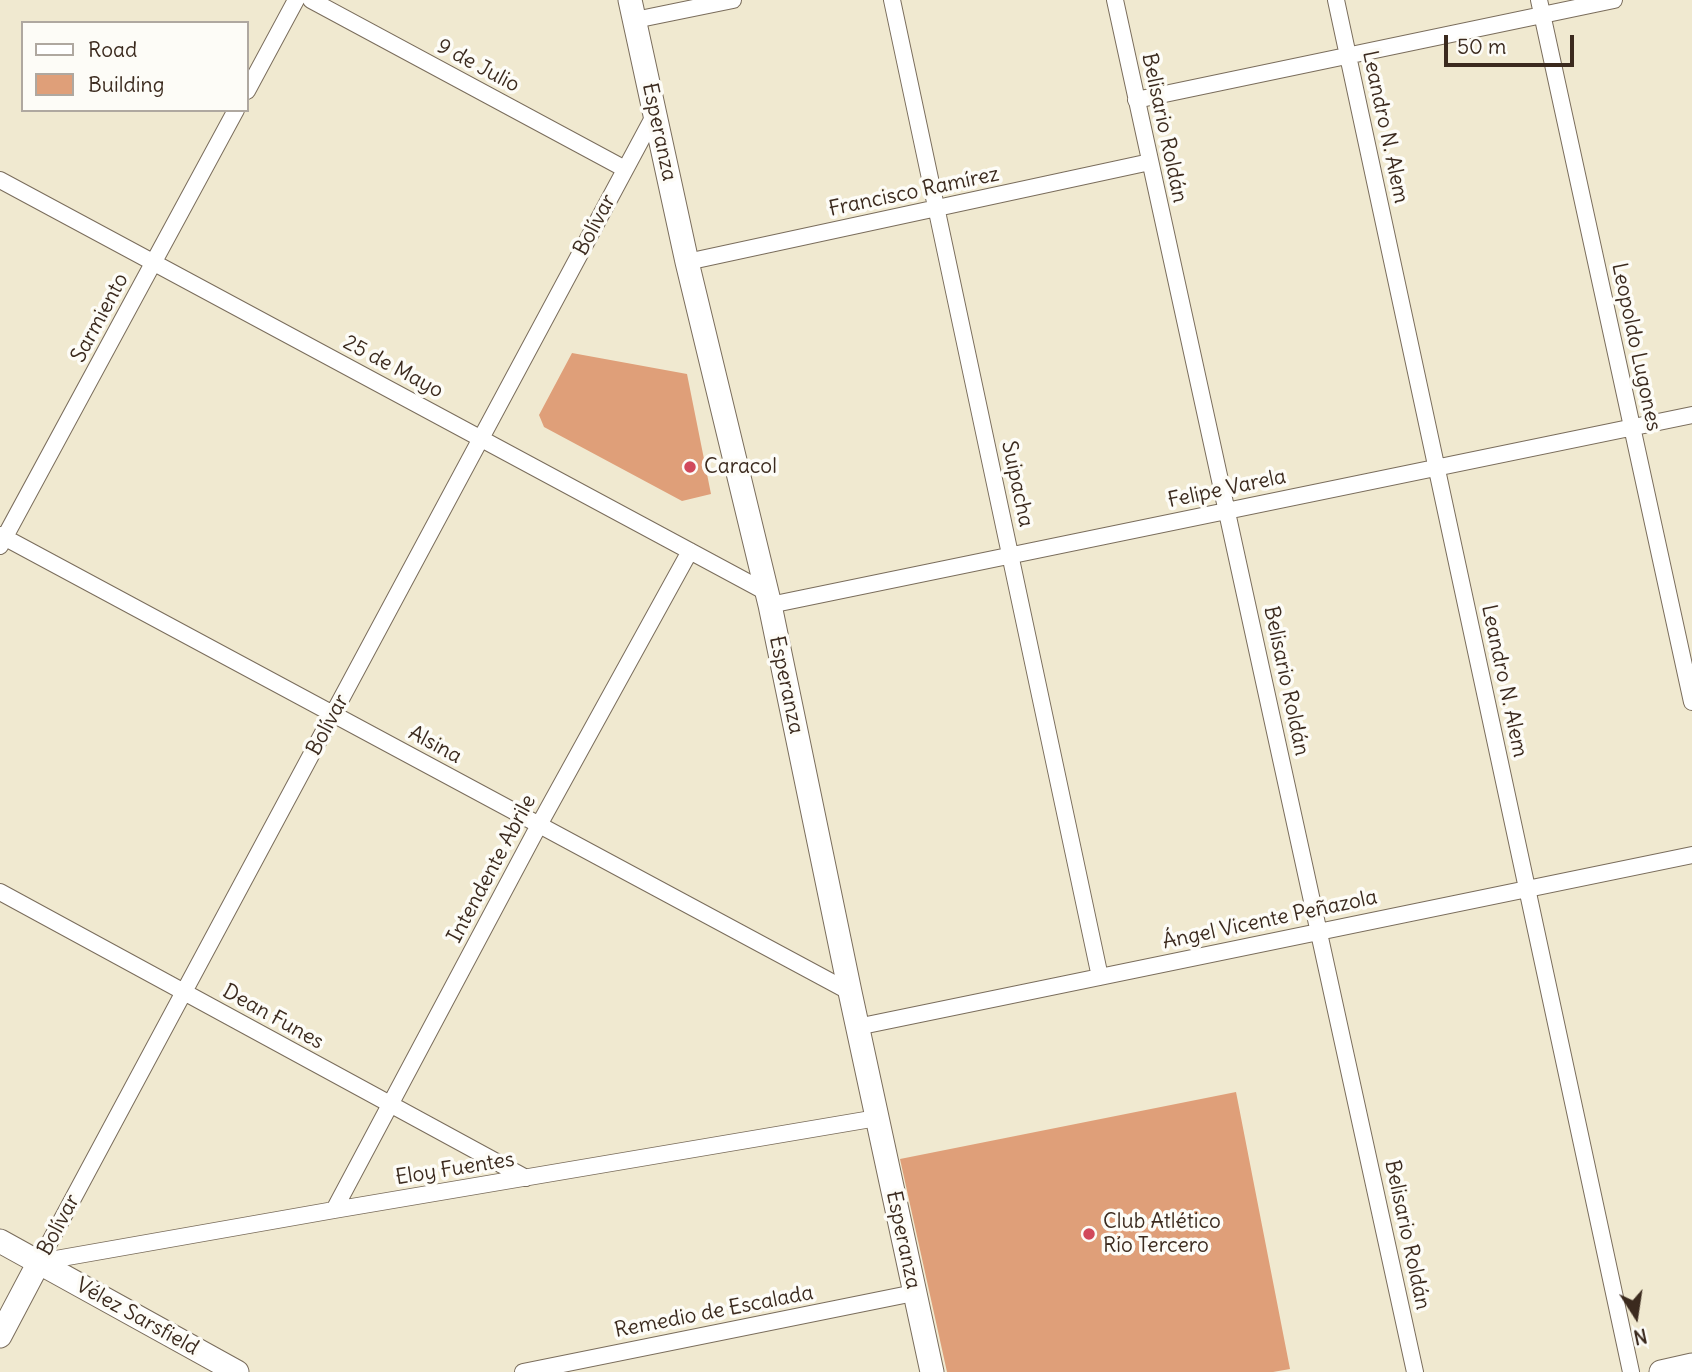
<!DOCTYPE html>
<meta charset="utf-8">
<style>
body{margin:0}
#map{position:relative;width:1692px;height:1372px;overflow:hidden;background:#f0e9d0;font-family:Delius,sans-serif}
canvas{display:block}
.legend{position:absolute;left:21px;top:21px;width:228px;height:91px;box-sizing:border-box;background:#fdfcf7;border:2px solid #afa8a0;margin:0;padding:9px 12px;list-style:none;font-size:21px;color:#3b2a1e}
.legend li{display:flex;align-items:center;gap:14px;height:35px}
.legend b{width:35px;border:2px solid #afa8a0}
.north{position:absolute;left:1601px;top:1281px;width:70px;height:70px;-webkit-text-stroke:5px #fdfcf7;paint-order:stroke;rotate:168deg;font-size:19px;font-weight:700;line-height:28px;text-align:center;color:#3b2a1e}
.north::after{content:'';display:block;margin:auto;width:24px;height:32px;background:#3b2a1e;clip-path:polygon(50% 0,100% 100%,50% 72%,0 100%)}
.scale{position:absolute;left:1444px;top:35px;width:130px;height:32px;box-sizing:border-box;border:4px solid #3b2a1e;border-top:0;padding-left:9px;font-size:21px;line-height:24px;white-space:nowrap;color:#3b2a1e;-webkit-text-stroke:5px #fdfcf7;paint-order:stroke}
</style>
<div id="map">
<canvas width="1692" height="1372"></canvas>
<ul class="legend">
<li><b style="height:9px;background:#fff"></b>Road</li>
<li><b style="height:19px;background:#df9f79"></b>Building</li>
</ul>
<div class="north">N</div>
<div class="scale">50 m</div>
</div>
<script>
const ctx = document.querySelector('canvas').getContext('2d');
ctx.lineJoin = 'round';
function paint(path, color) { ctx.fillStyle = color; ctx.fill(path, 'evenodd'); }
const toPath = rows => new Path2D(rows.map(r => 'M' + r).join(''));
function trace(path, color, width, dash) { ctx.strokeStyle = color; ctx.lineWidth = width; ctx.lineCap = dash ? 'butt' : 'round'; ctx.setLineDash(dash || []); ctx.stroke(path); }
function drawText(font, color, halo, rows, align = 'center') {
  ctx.font = font + ' Delius,sans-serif'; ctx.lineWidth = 7; ctx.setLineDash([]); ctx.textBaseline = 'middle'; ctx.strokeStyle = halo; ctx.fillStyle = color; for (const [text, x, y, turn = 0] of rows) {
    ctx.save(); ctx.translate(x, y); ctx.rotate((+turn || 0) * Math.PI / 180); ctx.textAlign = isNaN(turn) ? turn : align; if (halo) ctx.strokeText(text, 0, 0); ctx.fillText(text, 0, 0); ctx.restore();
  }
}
const building = toPath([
 [572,353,687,374,711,494,682,501,544,427,539,415],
 [1236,1092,1290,1369,1273,1372,947,1372,900,1159]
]);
const street = toPath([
 [311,0,625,169],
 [892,0,1100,977],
 [1115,0,1415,1372],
 [1336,0,1631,1372],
 [1539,0,1692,702],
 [635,20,733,0],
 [247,91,296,0],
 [1136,100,1614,0],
 [0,180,766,592],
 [687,262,1150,162],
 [0,535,850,992],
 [0,546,236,110],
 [770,605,1692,415],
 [0,892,526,1178],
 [857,1027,1692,855],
 [334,1210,539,825,690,551],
 [39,1262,655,114],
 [39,1262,334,1210,877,1118],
 [523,1372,914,1293]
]);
const secondary = toPath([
 [630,0,687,262,770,605,850,992,932,1372],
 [0,1241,237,1372],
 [0,1336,39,1262],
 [1661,1372,1692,1365]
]);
const markers = [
 [690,467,7,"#d1495b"],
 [1089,1234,7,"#d1495b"]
];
const streetNames = [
 ["9 de Julio",478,66,28],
 ["Leandro N. Alem",1385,127,78],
 ["Belisario Roldán",1164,128,78],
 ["Esperanza",659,132,78],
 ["Francisco Ramírez",914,192,-12],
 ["Bolívar",595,225,-62],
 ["Sarmiento",100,318,-62],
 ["Leopoldo Lugones",1636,347,78],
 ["25 de Mayo",393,367,28],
 ["Suipacha",1017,484,78],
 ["Felipe Varela",1227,489,-12],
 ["Belisario Roldán",1286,681,78],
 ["Leandro N. Alem",1504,681,78],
 ["Esperanza",786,685,78],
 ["Bolívar",328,725,-62],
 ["Alsina",435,745,28],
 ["Intendente Abrile",492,869,-62],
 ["Ángel Vicente Peñazola",1270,920,-12],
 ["Dean Funes",273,1017,29],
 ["Eloy Fuentes",455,1169,-9],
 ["Bolívar",59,1225,-62],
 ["Belisario Roldán",1407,1235,78],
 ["Esperanza",903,1240,78],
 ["Remedio de Escalada",714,1312,-11],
 ["Vélez Sarsfield",137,1317,29]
];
const poiNames = [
 ["Caracol",704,467],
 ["Club Atlético",1103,1222],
 ["Río Tercero",1103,1246]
];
paint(building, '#df9f79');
trace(street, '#7a6d5c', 18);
trace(secondary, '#7a6d5c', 25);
trace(street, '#fff', 16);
trace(secondary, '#fff', 23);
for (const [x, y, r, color] of markers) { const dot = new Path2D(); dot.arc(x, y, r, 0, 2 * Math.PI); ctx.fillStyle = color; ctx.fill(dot); trace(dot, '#fdfcf7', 2.5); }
drawText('21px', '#3b2a1e', '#fdfcf7', streetNames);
drawText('21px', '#3b2a1e', '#fdfcf7', poiNames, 'left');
</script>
